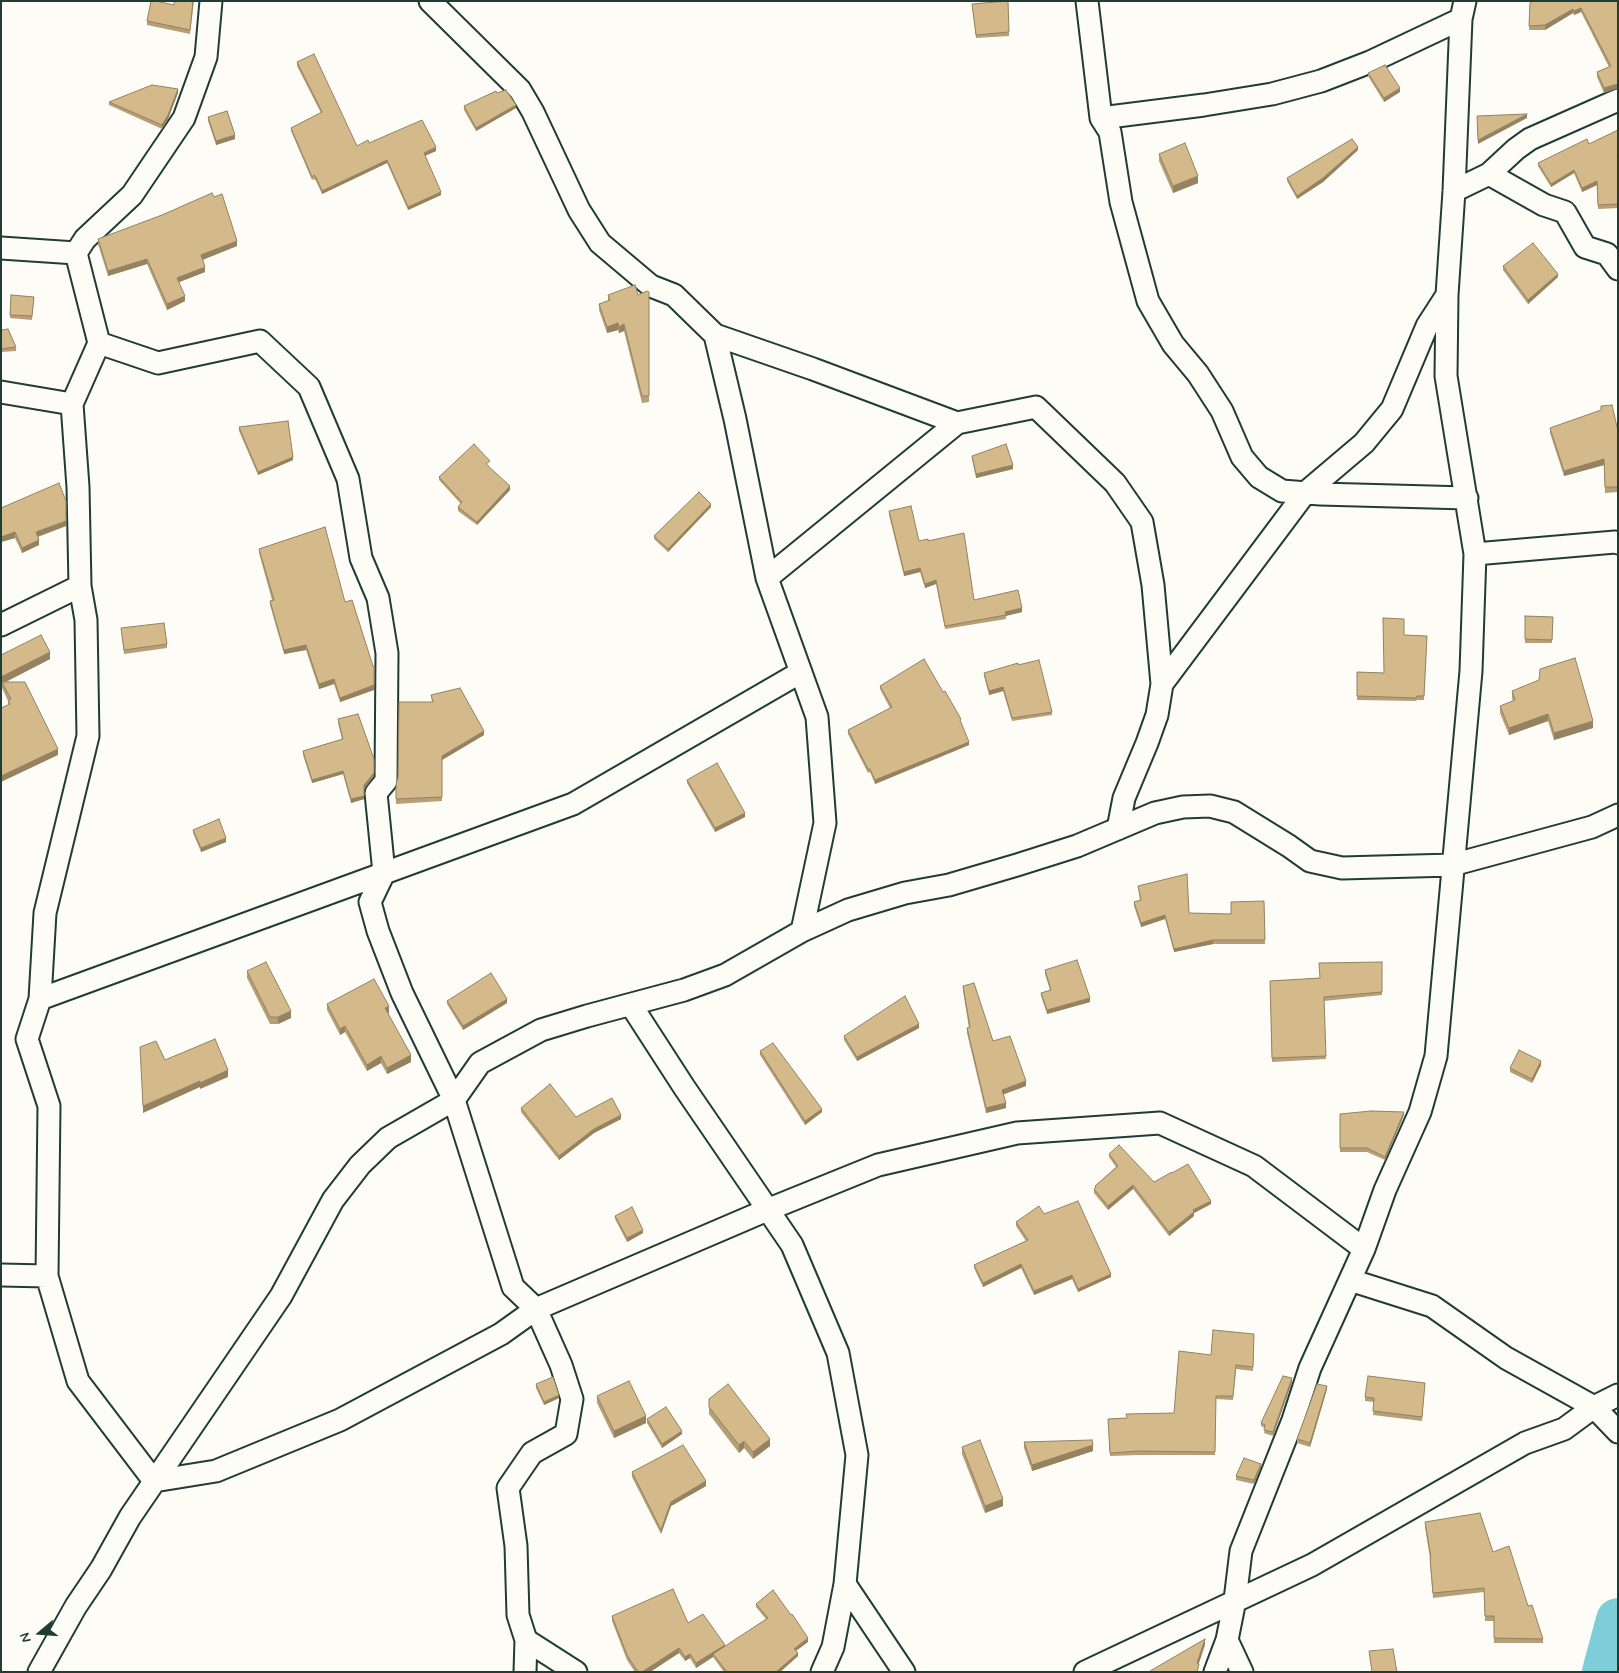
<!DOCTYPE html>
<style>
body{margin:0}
#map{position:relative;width:1619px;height:1673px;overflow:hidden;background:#fdfcf7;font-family:Mynerve,sans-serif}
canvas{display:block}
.frame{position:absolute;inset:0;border:2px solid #1f3d34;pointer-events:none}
.north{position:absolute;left:15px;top:1608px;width:50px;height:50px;-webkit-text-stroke:4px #fdfcf7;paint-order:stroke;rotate:252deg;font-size:14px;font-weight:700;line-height:20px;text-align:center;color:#1f3d34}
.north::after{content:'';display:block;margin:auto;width:18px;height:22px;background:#1f3d34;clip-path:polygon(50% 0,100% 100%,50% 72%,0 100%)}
</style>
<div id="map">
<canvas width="1619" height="1673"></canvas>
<div class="frame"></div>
<div class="north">N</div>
</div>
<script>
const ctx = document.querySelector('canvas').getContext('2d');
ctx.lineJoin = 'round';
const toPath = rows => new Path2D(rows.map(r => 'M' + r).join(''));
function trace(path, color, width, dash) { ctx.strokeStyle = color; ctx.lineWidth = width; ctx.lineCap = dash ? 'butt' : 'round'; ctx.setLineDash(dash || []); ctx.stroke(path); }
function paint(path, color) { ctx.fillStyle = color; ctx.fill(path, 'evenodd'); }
const river = toPath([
 [1604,1672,1618,1620]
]);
const minor = toPath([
 [430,1,520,90,533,112,579,210,600,243,651,286,674,295,715,335,813,369,957,423,1036,407,1115,483,1142,522,1153,585,1162,684,1157,715,1147,743,1124,798,1118,829],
 [1087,1,1101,118,1110,132,1121,202,1148,301,1173,344,1198,374,1222,411,1242,457,1259,477,1282,491,1320,494,1467,498],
 [1101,118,1204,105,1272,94,1321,81,1370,62,1461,19],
 [1489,174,1516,149,1530,139,1618,100],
 [1454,191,1489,174,1544,205,1565,212,1585,247,1607,254,1618,269],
 [1,248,76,253],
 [715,335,735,419,767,578,817,717,825,823,802,931],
 [99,343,158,363,260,341,309,387,348,479,361,558,378,598,387,653,386,781,376,793,384,873,370,902,378,931,402,993,454,1100,513,1287,536,1309,561,1365,572,1399,566,1434,532,1453,508,1488,516,1546,518,1615,526,1640,525,1672],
 [1,392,72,404],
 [1475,554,1615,542,1618,543],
 [767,578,957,423],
 [1,625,80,586],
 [1162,684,1305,493,1364,443,1392,409,1427,326,1447,295],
 [40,999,573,804,801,672],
 [631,1005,684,1087,792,1245,838,1353,857,1455,845,1584,833,1647,822,1672],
 [1,1275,47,1276,78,1381,154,1481,216,1471,340,1420,501,1334,536,1309,767,1210,878,1165,1017,1133,1160,1123,1254,1166,1364,1249],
 [47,1276,49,1106,27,1039,40,999,45,913,88,736,86,620,80,586,78,487,72,404,99,343,76,253,85,239,132,195,184,118,206,57,211,1],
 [1350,1280,1432,1306,1506,1358,1594,1407,1618,1432],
 [845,1584,904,1672],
 [526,1640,576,1672],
 [1227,1640,1242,1672],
 [39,1672,76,1606,101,1569,130,1517,281,1296,333,1200,360,1165,388,1138,454,1100,480,1063,541,1030,587,1016,684,990,725,975,802,931,848,910,905,893,949,885,1017,865,1077,846,1155,813,1183,807,1210,806,1234,812,1289,846,1310,861,1342,868,1452,865,1592,827,1618,815],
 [1085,1672,1312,1565,1525,1443,1564,1429,1594,1407,1618,1395],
 [1215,1672,1227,1640,1235,1600,1241,1551,1293,1420,1310,1368,1364,1249,1385,1190,1420,1112,1436,1056,1471,671,1475,554,1446,376,1447,295,1454,191,1461,19,1465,1]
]);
const wall = toPath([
 [174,1,194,1,190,34,147,25,147,21,174,5],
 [1008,1,1009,36,976,38,972,4],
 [1618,1,1618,88,1604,93,1597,77,1597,72,1609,67,1581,12,1574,15,1573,13,1545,30,1529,30,1530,3],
 [297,62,357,146,369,143,436,151,425,156,441,195,408,210,387,163,322,194,316,181,314,179,312,180,291,131,291,128,321,113,297,66],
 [1368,73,1400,92,1384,102,1368,76],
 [178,93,168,119,162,129,109,105,109,102],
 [497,93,516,108,476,131,464,110,464,106],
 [208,117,235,139,216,145,208,121],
 [1618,130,1618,208,1598,209,1597,185,1582,192,1574,173,1551,187,1538,166,1538,163,1589,144],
 [1358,150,1323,182,1297,199,1287,181,1287,178],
 [1159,154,1198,183,1173,193,1159,161],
 [98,239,237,246,203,260,205,272,179,282,185,301,167,310,147,264,108,276,98,244],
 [1503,266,1558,277,1528,304,1503,270],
 [649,292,649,402,642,403,624,331,619,333,618,330,607,333,599,310,599,304,608,301,608,295,638,295],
 [11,295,34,297,32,320,10,318],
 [1,330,16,347,16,351,1,352],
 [239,427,293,460,258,475,239,431],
 [1550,428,1618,431,1618,492,1605,493,1604,465,1564,476,1550,433],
 [972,456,1013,469,976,478,972,459],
 [490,465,488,466,510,490,477,525,458,511,458,507,461,504,439,480,439,477],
 [711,507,668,552,654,539,654,536],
 [1,508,66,526,38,537,39,545,22,553,15,538,1,542],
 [889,511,919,541,928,541,974,600,1022,612,1006,616,1006,619,945,629,936,584,925,588,920,572,904,576,889,515],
 [259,549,345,602,373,666,374,666,374,690,340,702,334,684,319,689,306,650,284,654,270,605,270,601,272,600,259,553],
 [1525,616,1553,617,1552,643,1525,643],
 [121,628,167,644,167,648,124,654],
 [1404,635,1427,636,1424,700,1417,700,1416,701,1357,700,1357,672,1384,673],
 [1,655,50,659,6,682,58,755,8,705,8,701,2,688],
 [984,673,1052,712,1052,715,1012,721,1003,691,989,695,984,676],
 [880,686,961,722,969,745,875,784,870,772,868,773,848,734,848,730,890,708,880,689],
 [1512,691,1593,728,1554,740,1548,721,1509,735,1500,713,1500,706,1513,701,1512,698],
 [431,695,484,735,442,760,442,801,396,804,396,785,432,702],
 [338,719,374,759,374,776,364,789,364,799,351,803,343,774,312,783,303,755,303,751,342,739,338,723],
 [687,780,745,817,715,832,687,783],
 [193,830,226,842,201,852,193,833],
 [1138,886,1189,913,1231,914,1264,901,1265,944,1213,944,1174,952,1165,919,1141,927,1134,906,1134,902,1140,900],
 [1382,962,1382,995,1324,1001,1326,1059,1272,1062,1270,981,1320,978],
 [1045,970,1090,1002,1047,1014,1041,996,1041,993,1050,990,1045,974],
 [247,971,291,1018,278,1024,270,1024,247,978],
 [963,986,993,1041,1026,1086,1003,1094,1006,1108,986,1113,967,1033,967,1028,969,1028,963,991],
 [447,1001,507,1003,463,1030,447,1004],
 [327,1004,389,1013,388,1013,411,1062,387,1074,381,1063,367,1071,345,1032,340,1035,327,1010],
 [919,1028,857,1061,844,1040,844,1036],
 [760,1051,822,1112,805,1125,760,1055],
 [1541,1065,1532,1083,1510,1072,1510,1068],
 [521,1108,576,1117,621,1119,594,1133,559,1160,521,1112],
 [1340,1114,1404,1115,1385,1160,1367,1152,1340,1152],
 [1109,1154,1154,1182,1172,1173,1211,1204,1194,1213,1194,1216,1169,1236,1133,1189,1108,1210,1094,1193,1094,1189,1095,1188,1095,1186,1116,1167,1109,1157],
 [1044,1214,1111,1277,1078,1292,1072,1279,1034,1295,1021,1268,983,1287,974,1268,974,1265,1026,1241,1016,1226,1016,1222],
 [615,1216,643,1233,627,1242,615,1219],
 [1254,1334,1253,1371,1236,1369,1233,1400,1216,1399,1215,1455,1139,1455,1110,1456,1108,1419,1126,1418,1174,1413,1211,1355],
 [1292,1382,1273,1436,1264,1433,1265,1428,1261,1426,1261,1423],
 [1425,1383,1422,1421,1373,1415,1374,1402,1365,1401,1365,1397],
 [536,1384,559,1398,544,1405,536,1388],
 [1327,1389,1310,1447,1297,1443,1297,1439],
 [597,1396,646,1423,614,1438,597,1403],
 [709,1399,770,1446,753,1459,744,1448,739,1453,709,1414],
 [647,1419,682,1434,662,1448,647,1423],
 [1024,1442,1093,1451,1032,1471,1024,1448],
 [962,1447,1003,1506,985,1513,962,1454],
 [1261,1467,1254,1484,1236,1480,1236,1476],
 [632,1472,706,1486,671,1506,661,1534,632,1477],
 [1425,1522,1493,1552,1528,1606,1543,1639,1543,1643,1494,1643,1494,1621,1485,1621,1484,1592,1433,1598,1430,1563,1430,1558,1425,1527],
 [756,1604,808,1642,796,1651,798,1656,780,1672,724,1672,713,1657,696,1668,690,1658,685,1661,679,1653,650,1672,635,1672,627,1660,612,1621,612,1616,688,1623,725,1647,766,1619,756,1607]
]);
const shadedWall = toPath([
 [1581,8,1581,12,1574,15,1574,11],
 [1573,9,1573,13,1545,30,1545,25],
 [1618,84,1618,88,1604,93,1604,88],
 [1400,88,1400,92,1384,102,1384,98],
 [178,89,178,93,168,119,162,129,162,125],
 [516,105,516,108,476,131,476,128],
 [1527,114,1527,118,1478,144,1478,140],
 [235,135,235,139,216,145,216,141],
 [436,147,436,151,424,156,424,153],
 [1358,147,1358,150,1323,182,1297,199,1297,196],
 [387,160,387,163,322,194,322,191],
 [1574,170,1574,173,1551,187,1551,184],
 [1198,176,1198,183,1173,193,1173,186],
 [1597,181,1597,185,1582,192,1582,188],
 [441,192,441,195,408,210,408,207],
 [237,241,237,246,201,260,201,255],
 [147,259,147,264,108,276,108,271],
 [205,267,205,272,177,283,177,278],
 [1558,274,1558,277,1528,304,1528,300],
 [185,296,185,301,167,310,167,304],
 [618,323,618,330,607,333,607,327],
 [624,324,624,331,619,333,619,327],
 [293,457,293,460,258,475,258,472],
 [1604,459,1604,465,1564,476,1564,471],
 [1013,465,1013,469,976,478,976,474],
 [510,486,510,490,477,525,477,522],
 [711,504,711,507,668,552,668,549],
 [66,521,66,526,36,537,36,532],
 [15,532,15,538,1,542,1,537],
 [39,540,39,545,22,553,22,548],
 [920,568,920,572,904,576,904,572],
 [936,580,936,584,925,588,925,584],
 [1022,608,1022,612,1005,616,1005,612],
 [306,645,306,650,284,654,284,650],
 [50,652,50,659,3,683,2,682,1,684,1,677],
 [334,679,334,684,319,689,319,684],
 [374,685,374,690,340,702,340,698],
 [1003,687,1003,691,989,695,989,691],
 [1548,714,1548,721,1509,735,1509,728],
 [1593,721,1593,728,1554,740,1554,733],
 [484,731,484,735,442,760,442,756],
 [969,742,969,745,875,784,875,780],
 [58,749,58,755,1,782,1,776],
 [343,771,343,774,312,783,312,780],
 [374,773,374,776,364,789,364,785],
 [364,796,364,799,351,803,351,799],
 [745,813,745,817,715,832,715,828],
 [226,838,226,842,201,852,201,848],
 [1165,915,1165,919,1141,927,1141,923],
 [1213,940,1213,944,1174,952,1174,949],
 [1090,998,1090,1002,1047,1014,1047,1010],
 [507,999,507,1003,463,1030,463,1026],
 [389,1006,389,1013,385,1015,385,1008],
 [291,1011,291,1018,278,1024,278,1017],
 [919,1024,919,1028,857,1061,857,1057],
 [345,1026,345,1032,340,1035,340,1029],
 [411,1055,411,1062,387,1074,387,1068],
 [381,1056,381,1063,367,1071,367,1065],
 [1541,1061,1541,1065,1532,1083,1532,1079],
 [228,1070,228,1077,200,1089,200,1083],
 [200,1081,200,1087,143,1113,143,1106],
 [1026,1081,1026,1086,1002,1095,1002,1090],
 [1006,1103,1006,1108,986,1113,986,1108],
 [822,1109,822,1112,805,1125,805,1121],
 [1404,1112,1404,1115,1385,1160,1385,1157],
 [621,1115,621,1119,594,1133,559,1160,559,1156,594,1129],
 [1133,1185,1133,1189,1108,1210,1108,1206],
 [1211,1201,1211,1204,1194,1213,1194,1216,1169,1236,1169,1232,1193,1210],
 [643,1230,643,1233,627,1242,627,1238],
 [1021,1264,1021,1268,983,1287,983,1283],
 [1111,1274,1111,1277,1078,1292,1078,1289],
 [1072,1275,1072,1279,1034,1295,1034,1291],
 [1292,1378,1292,1382,1273,1436,1273,1432],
 [1327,1386,1327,1389,1310,1447,1310,1443],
 [559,1395,559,1398,544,1405,544,1402],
 [646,1416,646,1423,614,1438,614,1431],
 [682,1431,682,1434,662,1448,662,1444],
 [770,1439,770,1446,753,1459,753,1452],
 [744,1441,744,1448,739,1453,739,1445],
 [1093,1445,1093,1451,1032,1471,1032,1465],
 [1261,1464,1261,1467,1254,1484,1254,1480],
 [706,1481,706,1486,671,1506,661,1534,661,1530,671,1502],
 [1003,1499,1003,1506,985,1513,985,1506],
 [808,1638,808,1642,794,1652,794,1649],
 [1205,1639,1205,1645,1197,1669,1197,1663],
 [725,1645,725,1650,713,1654,713,1657,696,1668,696,1663],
 [679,1648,679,1653,650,1672,642,1672],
 [798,1653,798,1656,780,1672,776,1672],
 [690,1654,690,1658,685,1661,685,1657]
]);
const building = toPath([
 [151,1,156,1,174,5,174,1,193,1,190,30,147,21,151,1],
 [1008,1,1009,32,976,35,972,4,1008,1],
 [1533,1,1618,1,1618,84,1604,88,1597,72,1611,66,1581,8,1574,11,1573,9,1545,25,1529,26,1530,3,1533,1],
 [314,54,357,146,368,140,369,143,422,120,436,147,424,153,441,192,408,207,387,160,322,191,316,177,314,175,312,177,291,128,322,112,297,62,314,54],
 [1385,65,1400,88,1384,98,1368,73,1385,65],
 [152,85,178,89,168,115,162,125,109,102,152,85],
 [506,90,516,105,476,128,464,106,496,91,497,93,506,90],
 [227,111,235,135,216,141,208,117,227,111],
 [1527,114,1478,140,1477,116,1527,114],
 [1618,130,1618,155,1617,155,1618,157,1618,204,1598,205,1597,181,1582,188,1574,170,1551,184,1538,163,1587,139,1589,144,1618,130],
 [1352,139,1358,147,1323,178,1297,196,1287,178,1352,139],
 [1185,143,1198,176,1173,186,1159,154,1185,143],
 [212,193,214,197,222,194,237,241,201,255,205,267,177,278,185,296,167,304,147,259,108,271,98,239,162,215,212,193],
 [1533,243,1558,274,1528,300,1503,266,1533,243],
 [635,285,638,295,647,291,649,292,649,396,642,396,624,324,619,327,618,323,607,327,599,304,610,300,608,295,635,285],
 [11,295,34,297,32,316,10,315,11,295],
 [8,329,16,347,1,349,1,330,8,329],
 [1612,405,1618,431,1618,487,1605,487,1604,459,1564,471,1550,428,1601,410,1601,406,1612,405],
 [288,421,293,457,258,472,239,427,288,421],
 [474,444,490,461,486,464,510,486,477,522,458,507,462,502,439,477,474,444],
 [1006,444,1013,465,976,474,972,456,1006,444],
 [59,483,66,501,66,521,36,532,39,540,22,548,15,532,1,537,1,508,59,483],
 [699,492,711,504,668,549,654,536,699,492],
 [911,506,919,541,928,539,928,541,964,533,974,600,1018,590,1022,608,1005,612,1006,615,945,626,936,580,925,584,920,568,904,572,889,511,911,506],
 [325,527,345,602,352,600,373,666,374,666,374,685,340,698,334,679,319,684,306,645,284,650,270,601,274,600,259,549,325,527],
 [1525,616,1553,617,1552,640,1525,639,1525,616],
 [1383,618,1404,619,1404,635,1427,636,1424,696,1417,696,1416,698,1357,696,1357,672,1384,673,1383,618],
 [164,623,167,644,124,650,121,628,164,623],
 [41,635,50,652,1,677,1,655,41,635],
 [1575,658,1593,721,1554,733,1548,714,1509,728,1500,706,1515,700,1512,691,1539,680,1540,669,1575,658],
 [924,659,943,692,945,691,961,719,960,720,969,742,875,780,870,769,868,769,848,730,892,707,880,686,924,659],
 [1039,660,1052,712,1012,718,1003,687,989,691,984,673,1018,663,1018,665,1039,660],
 [2,682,25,682,58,749,1,776,1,708,10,704,8,701,11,699,2,682],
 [460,688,484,731,442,756,442,797,396,799,396,785,398,777,399,702,433,702,431,695,460,688],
 [358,714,374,759,374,773,364,785,364,796,351,799,343,771,312,780,303,751,343,739,338,719,358,714],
 [717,763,745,813,715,828,687,780,717,763],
 [219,819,226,838,201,848,193,830,219,819],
 [1187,874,1189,913,1231,914,1231,902,1264,901,1265,940,1213,940,1174,949,1165,915,1141,923,1134,902,1141,900,1138,886,1187,874],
 [1077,960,1090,998,1047,1010,1041,993,1051,990,1045,970,1077,960],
 [266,962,291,1011,278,1017,270,1017,247,971,266,962],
 [1382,962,1382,992,1324,997,1326,1056,1272,1058,1270,981,1320,978,1319,963,1382,962],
 [491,973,507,999,463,1026,447,1001,491,973],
 [374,979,389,1006,385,1008,411,1055,387,1068,381,1056,367,1065,345,1026,340,1029,327,1004,374,979],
 [974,983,993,1041,1010,1036,1026,1081,1002,1090,1006,1103,986,1108,967,1028,970,1027,963,986,974,983],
 [905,996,919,1024,857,1057,844,1036,905,996],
 [215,1039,228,1070,200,1083,200,1081,143,1106,140,1047,156,1041,165,1060,215,1039],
 [773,1043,822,1109,805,1121,760,1051,773,1043],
 [1519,1050,1541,1061,1532,1079,1510,1068,1519,1050],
 [550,1084,576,1117,612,1098,621,1115,594,1129,559,1156,521,1108,550,1084],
 [1371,1111,1404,1112,1385,1157,1367,1148,1340,1148,1340,1114,1371,1111],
 [1119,1145,1154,1182,1172,1172,1172,1173,1188,1164,1211,1201,1193,1210,1194,1212,1169,1232,1133,1185,1108,1206,1094,1189,1096,1187,1095,1186,1118,1166,1109,1154,1119,1145],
 [1078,1201,1111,1274,1078,1289,1072,1275,1034,1291,1021,1264,983,1283,974,1265,1028,1240,1016,1222,1039,1206,1044,1214,1078,1201],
 [632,1207,643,1230,627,1238,615,1216,632,1207],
 [1213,1330,1254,1334,1253,1367,1236,1365,1233,1396,1216,1396,1215,1452,1139,1451,1110,1453,1108,1419,1127,1418,1126,1414,1174,1413,1179,1351,1211,1355,1213,1330],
 [1283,1376,1292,1378,1273,1432,1264,1430,1265,1425,1261,1423,1283,1376],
 [1368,1376,1425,1383,1422,1417,1373,1411,1374,1398,1365,1397,1368,1376],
 [553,1377,559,1395,544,1402,536,1384,553,1377],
 [629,1381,646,1416,614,1431,597,1396,629,1381],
 [728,1384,770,1439,753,1452,744,1441,739,1445,709,1407,709,1399,728,1384],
 [1317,1384,1327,1386,1310,1443,1297,1439,1317,1384],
 [666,1407,682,1431,662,1444,647,1419,666,1407],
 [980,1440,1003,1499,985,1506,962,1447,980,1440],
 [1092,1440,1093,1445,1032,1465,1024,1442,1092,1440],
 [683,1445,706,1481,671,1502,661,1530,632,1472,683,1445],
 [1244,1458,1261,1464,1254,1480,1236,1476,1244,1458],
 [1480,1513,1493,1552,1509,1546,1528,1606,1532,1605,1543,1639,1494,1638,1494,1616,1485,1616,1484,1588,1433,1593,1430,1558,1431,1558,1425,1522,1480,1513],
 [673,1589,688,1623,703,1614,725,1645,696,1663,690,1654,685,1657,679,1648,642,1672,638,1672,627,1655,612,1616,673,1589],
 [773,1590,791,1615,792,1614,808,1638,794,1649,798,1653,776,1672,727,1672,713,1654,768,1618,756,1604,773,1590],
 [1205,1639,1197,1663,1199,1664,1197,1672,1151,1672,1150,1671,1205,1639],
 [1393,1649,1397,1672,1372,1672,1369,1651,1393,1649]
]);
trace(river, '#7eceda', 44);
trace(minor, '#1f3d34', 25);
trace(minor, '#fdfcf7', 21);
paint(wall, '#b69f77');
paint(shadedWall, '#948261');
paint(building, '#d4b98a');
trace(building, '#948261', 1);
</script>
